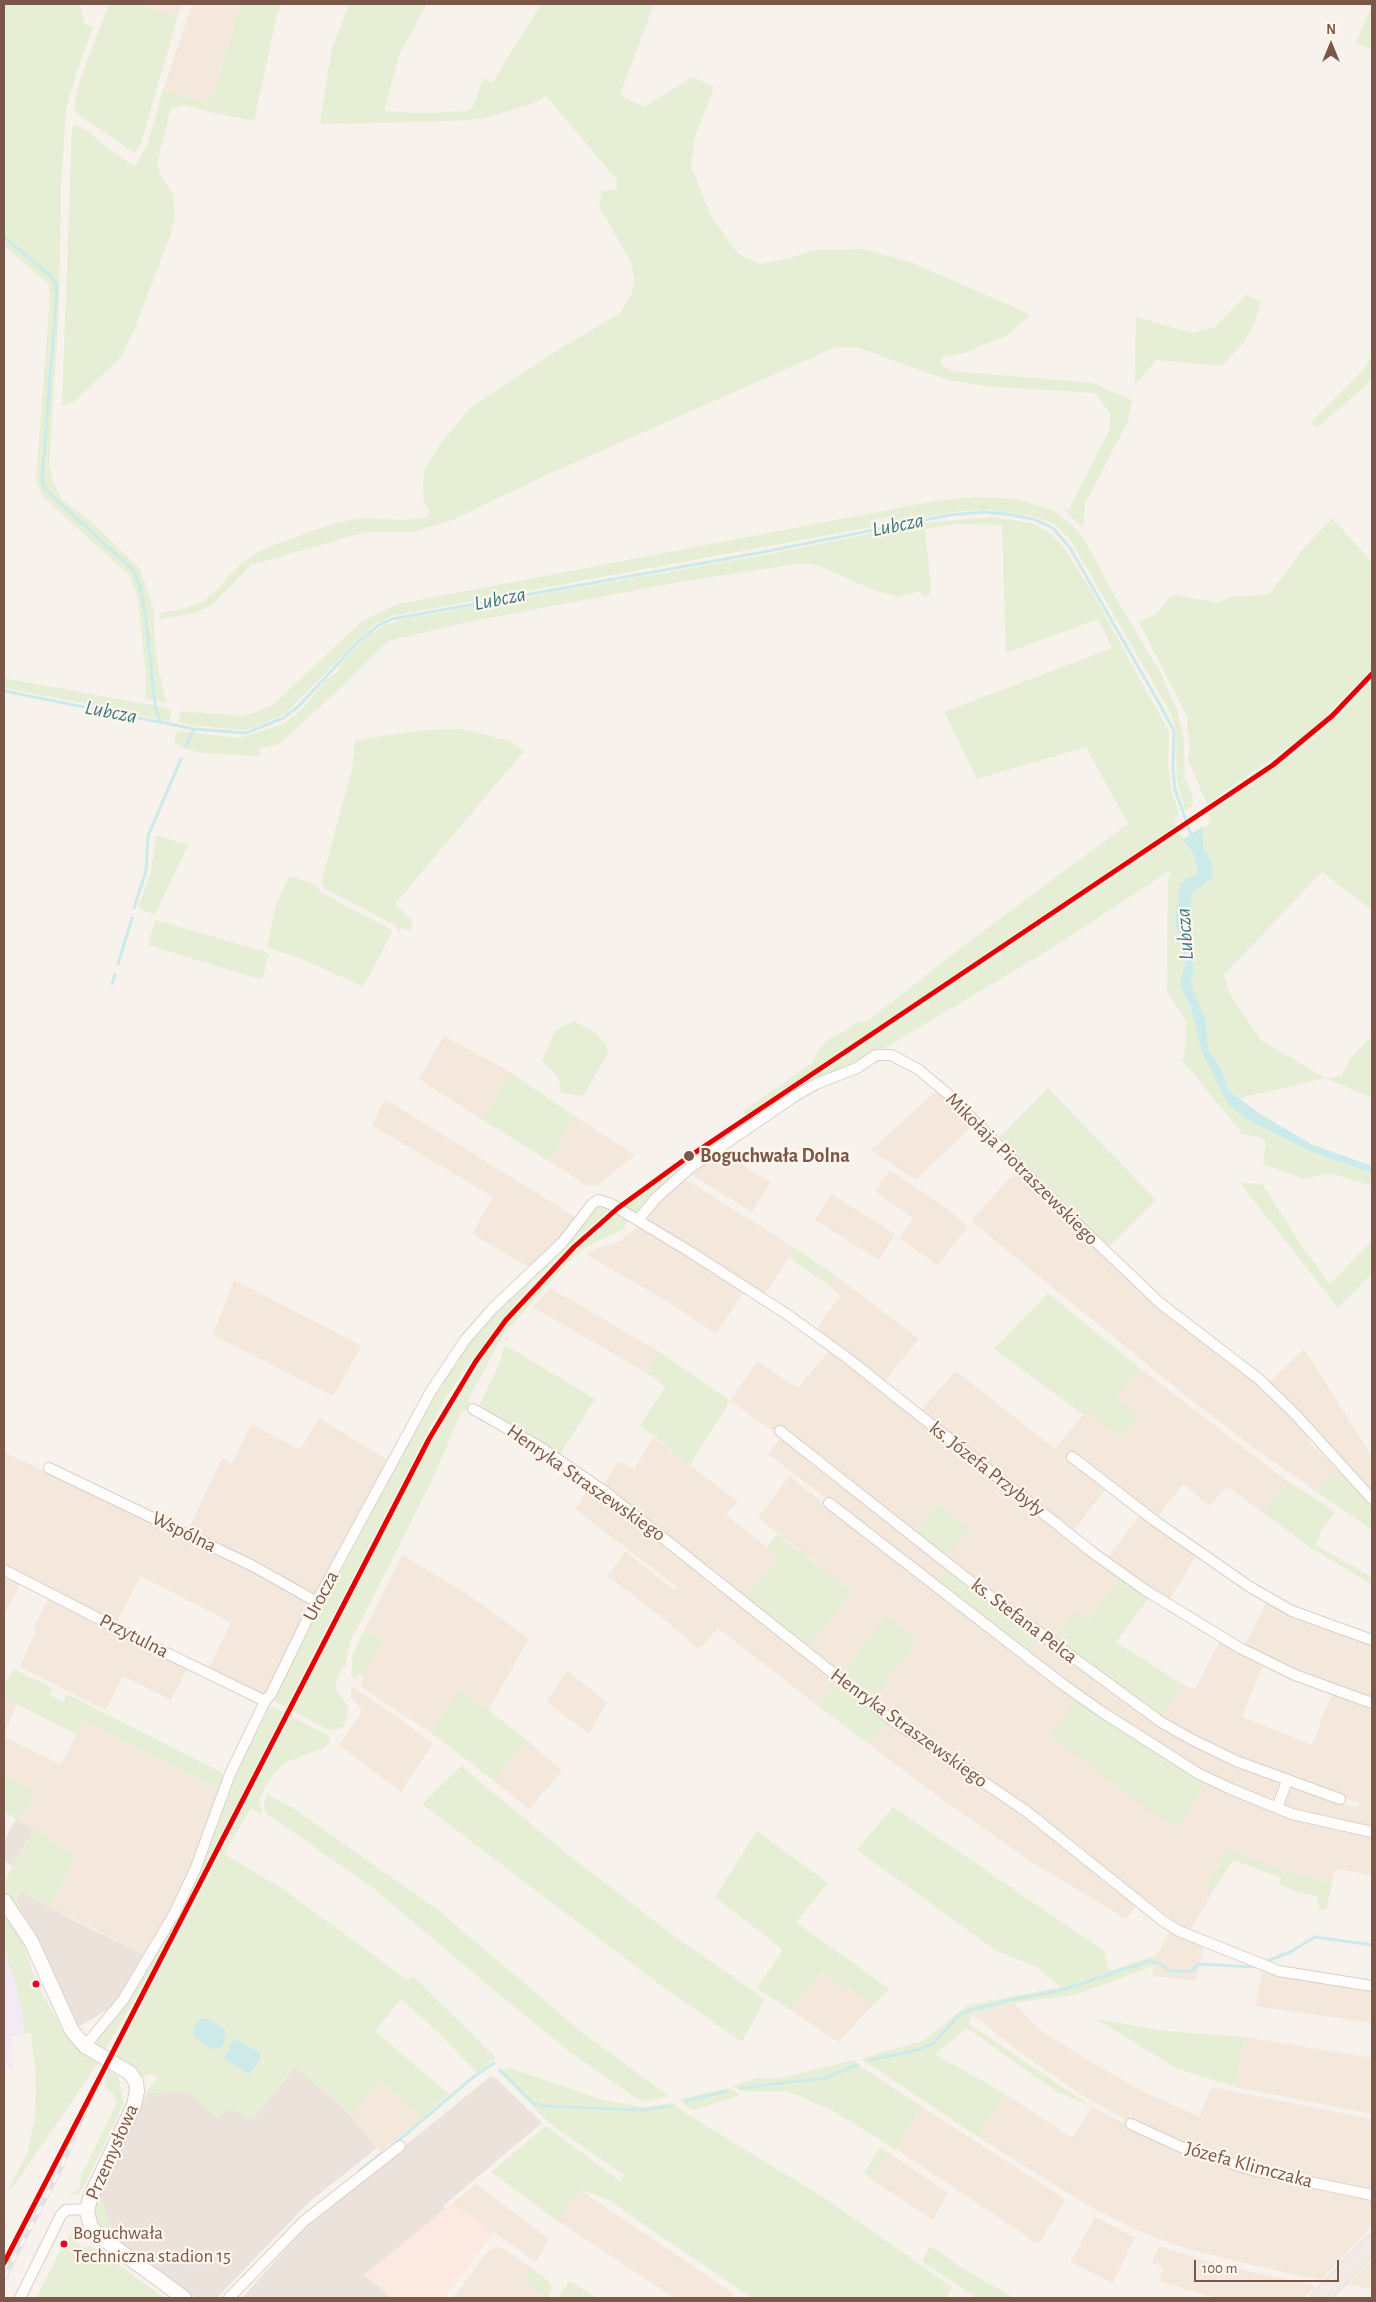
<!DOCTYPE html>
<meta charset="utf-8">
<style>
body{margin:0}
#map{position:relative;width:1376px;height:2302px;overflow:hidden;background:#f8f2ec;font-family:"Alegreya Sans",sans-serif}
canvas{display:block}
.frame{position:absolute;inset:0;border:5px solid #7a5748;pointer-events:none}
.north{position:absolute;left:1306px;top:20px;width:50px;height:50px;-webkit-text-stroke:4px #fff7ee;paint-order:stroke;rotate:0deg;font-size:14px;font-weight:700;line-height:20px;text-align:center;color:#7a5748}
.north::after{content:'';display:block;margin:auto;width:18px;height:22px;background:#7a5748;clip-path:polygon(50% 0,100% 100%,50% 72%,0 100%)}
.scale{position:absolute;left:1194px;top:2260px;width:145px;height:22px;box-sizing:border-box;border:2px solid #7a5748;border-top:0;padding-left:6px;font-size:15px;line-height:18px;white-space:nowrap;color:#7a5748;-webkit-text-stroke:4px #fff7ee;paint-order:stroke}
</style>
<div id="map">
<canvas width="1376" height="2302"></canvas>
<div class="frame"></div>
<div class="north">N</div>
<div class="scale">100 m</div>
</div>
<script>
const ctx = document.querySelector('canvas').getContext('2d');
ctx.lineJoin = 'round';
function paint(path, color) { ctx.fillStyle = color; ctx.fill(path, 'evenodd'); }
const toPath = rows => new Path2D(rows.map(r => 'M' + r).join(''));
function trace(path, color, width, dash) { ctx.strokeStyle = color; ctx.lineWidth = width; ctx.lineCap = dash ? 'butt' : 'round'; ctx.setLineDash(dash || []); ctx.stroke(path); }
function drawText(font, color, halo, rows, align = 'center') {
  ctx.font = font + ' "Alegreya Sans",sans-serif'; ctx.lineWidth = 4.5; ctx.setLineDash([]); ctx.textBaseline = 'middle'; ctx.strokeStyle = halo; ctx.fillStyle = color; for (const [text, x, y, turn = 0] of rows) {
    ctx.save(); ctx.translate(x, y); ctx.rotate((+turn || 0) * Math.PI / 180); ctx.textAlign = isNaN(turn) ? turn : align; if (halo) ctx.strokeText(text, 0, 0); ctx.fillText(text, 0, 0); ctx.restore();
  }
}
const residential = toPath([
 [147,4,182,4,178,16,146,7],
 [192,4,240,4,215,89,209,99,203,101,163,90],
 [444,1036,510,1072,483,1120,419,1079],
 [937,1090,974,1124,916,1180,871,1150],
 [385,1099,577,1218,560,1239,529,1267,472,1234,493,1197,372,1125],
 [574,1116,635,1155,598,1185,588,1186,549,1161],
 [720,1152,771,1182,752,1212,688,1173],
 [890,1170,950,1211,967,1227,938,1265,899,1238,913,1218,875,1191],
 [1017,1170,1274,1397,1310,1435,1306,1439,1337,1470,1316,1491,1255,1449,1185,1395,971,1221],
 [683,1178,795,1248,764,1295,646,1221,660,1200],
 [831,1194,895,1234,879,1260,815,1220],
 [638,1227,744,1292,716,1334,678,1308,586,1254,597,1248,620,1241],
 [836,1276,919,1339,885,1381,815,1331,840,1296,829,1285],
 [234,1280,362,1346,333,1396,213,1335],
 [550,1288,660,1352,647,1373,533,1307],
 [1304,1349,1372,1456,1372,1495,1268,1383],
 [829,1351,981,1466,1119,1577,1088,1621,1053,1641,947,1559,940,1504,913,1532,777,1425,773,1431,730,1401,757,1361,798,1388],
 [1141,1369,1287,1481,1263,1513,1227,1486,1210,1506,1183,1484,1156,1519,1106,1489,1072,1532,920,1411,956,1371,1055,1449,1086,1411,1116,1399],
 [319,1418,389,1461,316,1597,188,1530,222,1458,232,1463,251,1424,300,1450],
 [653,1437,738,1502,726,1515,779,1557,742,1599,603,1485,618,1461,634,1470],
 [782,1437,948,1568,937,1583,768,1454],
 [4,1452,248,1567,310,1602,311,1605,269,1691,263,1696,208,1670,231,1622,140,1576,115,1625,4,1568],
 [789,1476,932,1589,1076,1698,1181,1827,1206,1780,1309,1822,1372,1836,1372,1875,1335,1869,1332,1883,1224,1855,1205,1886,1214,1890,1189,1932,1034,1814,873,1700,918,1641,886,1617,842,1674,808,1648,853,1591,758,1518],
 [591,1485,838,1681,817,1705,718,1628,699,1650,669,1623,608,1576,625,1551,674,1590,677,1587,575,1509],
 [1141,1514,1197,1555,1168,1602,1107,1558],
 [402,1555,473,1598,529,1639,488,1710,460,1688,430,1732,361,1687,363,1675,384,1640,368,1631,363,1632],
 [4,1574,21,1583,4,1615],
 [49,1597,187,1669,171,1700,123,1676,106,1710,19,1667,36,1632,33,1629],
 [1268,1599,1372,1644,1372,1699,1306,1676,1244,1646],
 [1040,1638,1241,1768,1279,1783,1272,1803,1208,1775,1145,1738,1028,1655],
 [1219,1642,1263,1665,1242,1717,1312,1745,1332,1694,1372,1707,1372,1829,1286,1807,1284,1802,1292,1788,1358,1808,1360,1803,1322,1792,1230,1755,1162,1718,1182,1684,1195,1690],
 [567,1670,607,1703,589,1734,547,1702],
 [352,1686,433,1743,401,1792,339,1745,359,1716,361,1708,351,1698],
 [4,1697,17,1704,4,1734],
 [83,1720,219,1790,201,1836,189,1873,169,1912,143,1954,50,1907,77,1856,47,1840,49,1836,20,1821,34,1791,4,1775,4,1737,61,1765],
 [888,1723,1015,1809,1139,1903,1126,1919,1036,1865,935,1794,870,1745],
 [528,1741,562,1771,529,1809,493,1780],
 [1171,1930,1204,1945,1196,1981,1152,1976,1156,1955],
 [1263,1969,1372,1989,1372,2023,1255,2006],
 [819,1973,874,2004,838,2042,791,2010],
 [1014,2003,1039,2029,1084,2058,1142,2091,1200,2117,1211,2087,1372,2119,1372,2192,1234,2163,1173,2142,1129,2118,1126,2120,1082,2095,1022,2054,972,2014],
 [1245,2037,1372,2058,1372,2114,1235,2087],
 [381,2081,422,2118,381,2152,351,2116],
 [1005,2094,1072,2138,1092,2107,1174,2149,1251,2173,1372,2199,1372,2222,1367,2232,1321,2280,1239,2262,1188,2249,1142,2232,1089,2206,978,2137],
 [921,2106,1066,2200,1038,2244,897,2150],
 [889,2153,948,2193,933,2220,871,2179],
 [476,2184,549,2239,536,2262,452,2203],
 [580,2190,734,2294,732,2298,675,2298,558,2221],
 [1095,2217,1135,2237,1113,2283,1070,2262],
 [1159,2246,1227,2267,1310,2284,1315,2287,1304,2298,1215,2298,1160,2281,1164,2268,1152,2262],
 [497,2247,506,2250,547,2280,552,2289,549,2298,453,2298,487,2252],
 [1372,2260,1372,2289,1351,2285,1349,2283]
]);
const commercial = toPath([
 [452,2203,494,2232,445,2298,392,2298,364,2275]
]);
const industrial = toPath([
 [16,1819,34,1828,13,1866,4,1861,4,1841],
 [21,1891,72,1920,143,1954,112,2007,78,2027,41,1945,16,1900],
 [294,2067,334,2099,351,2116,377,2148,309,2202,217,2298,197,2298,116,2239,99,2196,148,2093,188,2091,218,2118,229,2108,264,2106],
 [491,2076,497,2079,542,2123,443,2206,445,2209,364,2275,392,2298,242,2298,307,2225]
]);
const education = toPath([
 [4,1951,15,1981,23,2015,24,2035,12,2036,13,2070,4,2065]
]);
const green = toPath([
 [4,4,80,4,85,24,93,27,76,74,66,109,61,188,59,308,49,467,54,484,61,498,96,526,140,569,153,607,156,658,165,698,168,703,145,699,146,679,140,616,137,595,130,576,42,496,36,480,50,295,48,284,4,246],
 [109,4,147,4,146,7,178,16,141,143,135,153,76,113,74,104,80,80],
 [240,4,282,4,276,18,254,121,209,112,186,105,178,106,173,110,173,102,157,163,160,175,173,194,175,215,170,236,134,330,121,357,75,401,62,406,72,129,74,124,86,130,111,151,135,166,147,146,163,90,203,101,209,99,215,89],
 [349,4,427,4,399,55,384,111,421,113,469,111,474,105,483,78,492,83,541,4,654,4,620,95,644,107,693,77,714,87,695,137,691,167,711,216,738,254,759,264,787,259,814,250,863,249,910,262,1028,313,1029,316,1006,336,961,354,943,356,940,364,952,371,1093,383,1132,400,1128,421,1085,504,1083,528,1061,507,1069,509,1110,428,1110,413,1095,393,984,386,948,380,856,347,836,347,540,478,452,520,413,532,366,532,251,565,213,604,195,613,160,619,159,613,182,609,202,602,218,589,229,575,247,559,263,549,332,524,361,518,403,520,427,518,429,511,424,503,423,492,424,470,440,444,470,408,556,351,620,313,632,293,634,281,632,264,599,206,602,191,617,189,617,180,546,96,531,104,485,118,455,121,320,124,331,52],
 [1372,4,1372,50,1356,43],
 [1246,295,1261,302,1257,317,1245,341,1222,366,1156,360,1135,385,1136,317,1192,333,1214,328],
 [1372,356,1372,380,1317,428,1310,423,1363,370],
 [975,497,1017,499,1051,510,1059,514,1079,532,1087,544,1112,591,1160,672,1177,710,1184,738,1185,778,1192,794,1193,805,1185,811,1177,780,1176,733,1171,714,1071,541,1056,525,1033,516,991,510,960,511,894,523,891,517,871,520,871,527,392,616,375,625,364,634,286,713,255,727,243,730,189,725,178,721,181,711,244,716,273,705,362,621,398,604,935,501],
 [991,517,1032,523,1049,532,1064,547,1095,597,1169,732,1168,766,1172,794,1180,814,1174,818,1176,826,746,1115,743,1111,812,1063,821,1047,830,1038,844,1032,855,1023,869,1020,971,940,1128,824,1086,747,977,779,944,712,1112,648,1098,619,1006,653,1002,525,957,524,925,529,931,592,925,598,919,591,899,597,876,591,817,565,802,563,674,583,468,622,388,641,345,684,278,745,258,749,261,756,202,753,183,748,175,743,175,736,178,731,239,738,284,724,302,709,327,679,337,673,341,664,367,636,385,625,404,619,775,553,924,523],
 [1332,518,1372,562,1372,669,1309,733,1207,804,1188,760,1190,747,1187,729,1188,718,1139,622,1156,614,1171,596,1177,595,1218,603,1229,597,1263,595,1270,593,1304,548],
 [4,678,167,708,171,710,171,714,169,722,120,710,4,688],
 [1372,681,1372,910,1322,872,1224,975,1230,994,1261,1040,1325,1078,1342,1076,1350,1058,1372,1036,1372,1098,1325,1078,1240,1098,1229,1090,1220,1067,1208,1050,1206,1021,1190,981,1194,974,1193,957,1187,936,1192,893,1212,878,1212,861,1204,850,1202,827,1207,827,1210,819,1208,815,1298,751,1339,716],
 [440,729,462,729,486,735,509,741,524,751,395,904,413,921,410,930,401,928,399,933,395,925,325,889,321,883,352,769,355,741,401,733],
 [1180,833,1194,855,1198,872,1175,923,1183,950,1185,965,1181,977,1181,987,1192,1011,1201,1051,1211,1071,1246,1119,1310,1152,1372,1173,1372,1186,1330,1173,1304,1179,1263,1164,1266,1143,1262,1138,1243,1134,1182,1060,1186,1047,1186,1021,1167,991,1168,881,1170,874,1168,872,1044,953,885,1048,880,1048,855,1065,762,1119,636,1215,624,1207,713,1146],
 [156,835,188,845,155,915,138,908,151,872],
 [289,876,314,884,322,893,390,929,392,932,365,984,362,986,302,959,267,947,275,908],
 [156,920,269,953,262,980,148,945],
 [574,1021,594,1032,606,1044,608,1054,583,1096,561,1093,559,1078,542,1061,555,1031],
 [510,1072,574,1116,549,1161,483,1120],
 [1048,1088,1156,1200,1107,1249,996,1138,1005,1132],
 [1240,1183,1262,1184,1302,1246,1330,1284,1372,1240,1372,1273,1338,1308],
 [601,1204,612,1208,577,1238,530,1285,470,1362,444,1401,417,1453,286,1707,276,1702,272,1697,300,1642,430,1397,473,1336,595,1206],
 [619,1213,627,1220,624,1229,584,1248,568,1262,504,1334,470,1396,469,1406,459,1416,443,1456,423,1498,350,1642,345,1667,342,1667,335,1685,336,1690,347,1704,348,1710,345,1725,341,1728,329,1730,293,1711,428,1448,462,1390,493,1343,524,1305,567,1258],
 [795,1248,836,1276,829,1285,789,1258],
 [1048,1293,1141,1369,1116,1399,1140,1417,1121,1438,1086,1411,1084,1415,994,1349],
 [505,1345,595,1399,558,1457,488,1411,480,1404,499,1364],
 [660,1352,730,1401,690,1465,640,1425,665,1387,647,1373],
 [1337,1470,1372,1505,1372,1530,1316,1491],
 [1287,1481,1336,1512,1322,1529,1316,1545,1372,1577,1372,1585,1310,1547,1263,1513],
 [939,1504,970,1529,946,1559,914,1532],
 [777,1534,853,1591,808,1648,742,1599,779,1557,766,1548],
 [948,1568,1040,1638,1028,1655,937,1583],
 [1119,1577,1149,1598,1116,1642,1182,1684,1162,1718,1053,1641,1075,1611,1088,1621],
 [886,1616,918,1641,873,1700,842,1674],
 [368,1631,384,1640,363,1675,359,1674,355,1680,351,1677,353,1654,363,1632],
 [13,1669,53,1688,50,1695,63,1702,67,1694,221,1772,224,1778,219,1790,83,1720,77,1735,4,1697,4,1678,7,1680],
 [838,1681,888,1723,870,1745,817,1705],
 [460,1688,528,1741,493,1780,430,1732],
 [1076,1698,1206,1780,1181,1827,1149,1811,1050,1736],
 [272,1707,284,1712,154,1966,104,2052,97,2047,97,2039,113,2021,133,1991,265,1708],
 [291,1716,329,1736,330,1740,328,1745,321,1749,284,1763,273,1774,259,1798,262,1815,251,1808,224,1854,286,1891,407,1980,413,1976,496,2058,477,2073,439,2033,401,1999,375,2031,449,2094,422,2118,381,2081,351,2116,334,2099,294,2067,253,2120,229,2108,218,2118,188,2091,148,2093,140,2110,146,2091,158,2078,151,2074,140,2077,115,2058],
 [461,1766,565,1852,674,1936,765,1999,742,2042,663,1987,422,1804],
 [4,1775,35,1791,20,1821,4,1812],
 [267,1794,294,1809,438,1910,584,2034,669,2096,646,2101,636,2098,566,2049,490,1987,372,1887,270,1816,265,1811,264,1804],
 [893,1807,1104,1951,1109,1971,1156,1955,1154,1966,1074,1995,1014,2003,972,2014,969,2024,1092,2107,1057,2092,967,2028,935,2054,1005,2094,978,2137,861,2059,922,2041,968,2005,1061,1987,1035,1966,998,1952,857,1850],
 [34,1828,49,1836,48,1840,77,1856,50,1907,21,1891,16,1900,41,1945,78,2027,75,2027,15,1907,4,1893,4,1883],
 [757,1831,828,1883,796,1922,889,1989,874,2004,820,1973,791,2010,757,1988,783,1950,715,1897],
 [1225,1849,1286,1871,1332,1883,1326,1910,1319,1908,1318,1897,1297,1892,1279,1884,1282,1878,1233,1860,1214,1890,1205,1886,1224,1856],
 [4,1912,22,1940,36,1981,34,1982,36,1987,38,1986,65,2034,77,2049,98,2063,14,2186,7,2192,28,2151,35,2116,36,2078,31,2033,24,2033,23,2015,15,1981,4,1951],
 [1096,2019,1166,2031,1245,2037,1235,2087,1176,2068],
 [854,2060,861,2067,921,2106,897,2150,833,2111,796,2095,785,2091,742,2091,732,2086,757,2078,781,2078],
 [109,2068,110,2071,118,2076,124,2103,83,2189,77,2194,68,2195,79,2189,83,2172,115,2107,117,2099,113,2098,114,2094,104,2087],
 [510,2068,603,2100,643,2107,672,2103,687,2114,826,2199,952,2287,946,2298,752,2298,607,2199,580,2190,558,2221,491,2172,546,2126,620,2181,624,2175,549,2123,498,2071],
 [728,2088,740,2095,694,2110,685,2106,680,2099],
 [880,2147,889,2153,871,2179,864,2174],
 [104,2182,106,2182,99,2196,117,2238,116,2240,197,2298,191,2298,107,2236,95,2223,93,2209,96,2199],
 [72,2233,77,2235,74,2241,83,2247,92,2246,165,2298,36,2298,66,2239],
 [930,2246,962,2268,1014,2298,977,2298,922,2261],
 [532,2268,551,2285,549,2298,523,2280],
 [570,2281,598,2298,581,2297,558,2298]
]);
const water = toPath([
 [1202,827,1204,850,1212,861,1212,878,1192,893,1187,936,1193,957,1194,974,1190,981,1206,1021,1208,1050,1220,1067,1229,1090,1257,1112,1311,1144,1372,1166,1372,1173,1311,1152,1246,1119,1227,1103,1201,1051,1192,1011,1181,987,1181,977,1185,965,1183,950,1175,923,1180,885,1187,877,1195,877,1198,872,1194,855,1183,839],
 [202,2018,211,2020,225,2030,226,2037,221,2048,212,2049,194,2037,193,2028],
 [234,2039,260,2053,260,2059,249,2074,224,2059]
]);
const stream = toPath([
 [4,237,52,277,57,288,42,480,45,489,133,570,140,585,146,620,155,705,160,722],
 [4,691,194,729,246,733,283,718,298,707,360,640,379,625,392,619,753,554,950,515,984,512,1006,514,1033,519,1053,528,1070,548,1159,703,1174,731,1173,770,1175,789,1192,838],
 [186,746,194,729],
 [134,908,146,871,148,836,181,759],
 [118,964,132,918],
 [112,984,115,975],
 [1267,1961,1290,1952,1315,1937,1372,1945],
 [870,2060,918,2050,934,2043,954,2020,964,2012,1006,2001,1058,1991,1149,1961,1159,1963,1170,1971,1191,1972,1198,1964,1253,1967],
 [500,2070,533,2103,540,2106,644,2110,672,2106],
 [741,2088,825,2078,857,2065],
 [686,2101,727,2091],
 [392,2146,472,2078,494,2063],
 [359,2171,382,2153]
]);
const minor = toPath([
 [638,1220,656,1198,691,1167,795,1096,816,1084,857,1068,876,1055,891,1055,918,1069,949,1095,1047,1195,1160,1303,1259,1379,1295,1414,1372,1499],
 [473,1409,540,1447,604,1491,892,1720,1026,1811,1163,1921,1179,1931,1279,1971,1372,1986],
 [780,1431,980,1589,1161,1722,1191,1739,1236,1761,1340,1799],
 [1072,1457,1155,1521,1250,1587,1292,1611,1372,1640],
 [49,1468,253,1566,317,1602],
 [829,1503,1061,1683,1099,1710,1199,1774,1231,1789,1292,1814,1372,1832],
 [4,1570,144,1642,265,1701],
 [1277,1808,1287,1781],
 [85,2046,123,2000,174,1914,195,1870,230,1774,265,1701,271,1694,308,1618,431,1391,465,1340,493,1308,562,1243,593,1203,599,1200,611,1204,692,1253,788,1315,846,1357,1092,1552,1145,1590,1240,1648,1295,1675,1372,1703],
 [1131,2124,1181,2147,1252,2170,1372,2195],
 [20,2298,61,2215,66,2210,87,2209],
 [229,2298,304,2221,400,2146]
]);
const tertiary = toPath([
 [4,1901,31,1941,72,2031,85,2046,130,2073,136,2082,137,2091,134,2105,90,2198,87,2212,91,2227,98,2235,184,2298]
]);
const trunk = toPath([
 [1320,2298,1372,2244]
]);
const rail = toPath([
 [4,2278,60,2170,95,2086]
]);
const rail1 = toPath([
 [4,2263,429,1439,476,1361,506,1320,574,1247,618,1208,684,1160,1273,765,1332,716,1372,674]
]);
const markers = [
 [689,1156,6,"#7a5748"],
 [36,1984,4.5,"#e4002b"],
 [64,2244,4.5,"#e4002b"]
];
const busNames = [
 ["Boguchwała",73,2233],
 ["Techniczna stadion 15",73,2256]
];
const stopNames = [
 ["Boguchwała Dolna",700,1156]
];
const streetNames = [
 ["Mikołaja Piotraszewskiego",1022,1169,45],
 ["ks. Józefa Przybyły",987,1469,38],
 ["Henryka Straszewskiego",586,1483,35],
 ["Wspólna",184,1532,26],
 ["Urocza",321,1596,-62],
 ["ks. Stefana Pelca",1024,1621,37],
 ["Przytulna",134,1636,27],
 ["Henryka Straszewskiego",909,1728,36],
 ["Przemysłowa",112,2152,-66],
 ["Józefa Klimczaka",1249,2165,15]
];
const waterNames = [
 ["Lubcza",898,525,-11],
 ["Lubcza",500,599,-11],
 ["Lubcza",111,712,11],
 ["Lubcza",1185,934,-94]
];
paint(residential, '#f4e7dc');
paint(commercial, '#fce9e2');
paint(industrial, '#ebe2dc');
paint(education, '#f4eaf4');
paint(green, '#e6efd5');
paint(water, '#cceaea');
trace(stream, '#cceaea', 3);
trace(minor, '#d8cfca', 12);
trace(tertiary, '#d8cfca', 16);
trace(trunk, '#dacfc9', 19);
trace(minor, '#fefdfc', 10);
trace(tertiary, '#fefdfc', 14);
trace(trunk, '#f2eae4', 18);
trace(rail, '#e4e2e5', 5);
trace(rail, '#fff7ee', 3, [9]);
trace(rail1, '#e50000', 5);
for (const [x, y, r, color] of markers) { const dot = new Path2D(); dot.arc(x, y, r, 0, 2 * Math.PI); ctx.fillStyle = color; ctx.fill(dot); trace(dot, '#fff7ee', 2); }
drawText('19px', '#7a5748', '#fff7ee', busNames, 'left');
drawText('bold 20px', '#7a5748', '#fff7ee', stopNames, 'left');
drawText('20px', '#7a5748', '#fff7ee', streetNames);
drawText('italic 21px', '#3a7980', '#fff7ee', waterNames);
</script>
